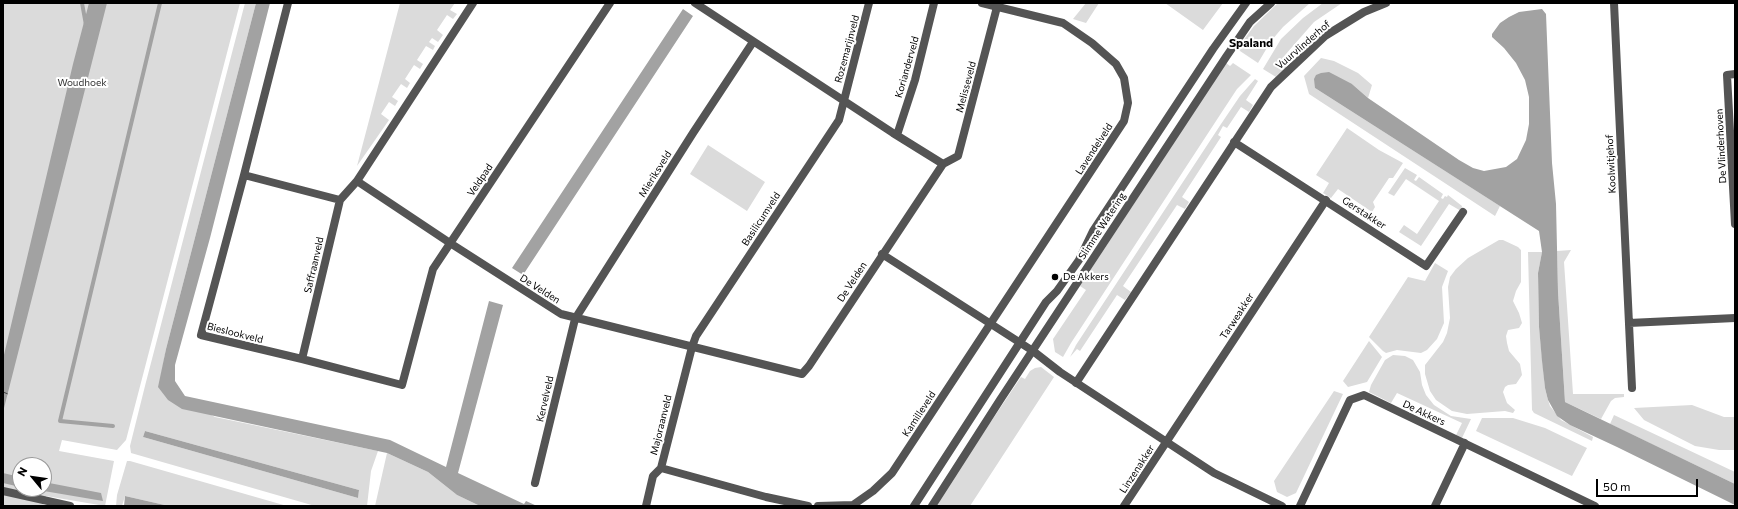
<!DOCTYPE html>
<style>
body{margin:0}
#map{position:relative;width:1738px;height:509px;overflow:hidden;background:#fff;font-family:Commissioner,sans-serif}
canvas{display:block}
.frame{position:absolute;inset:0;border:4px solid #000;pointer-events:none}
.north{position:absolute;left:12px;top:457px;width:40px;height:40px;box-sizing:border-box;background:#fff;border:1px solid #999;border-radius:50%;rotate:299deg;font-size:11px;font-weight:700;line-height:16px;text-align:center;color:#000}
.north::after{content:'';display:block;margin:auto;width:14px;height:18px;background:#000;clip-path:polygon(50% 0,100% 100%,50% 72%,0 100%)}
.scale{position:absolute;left:1596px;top:479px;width:102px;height:18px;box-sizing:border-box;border:2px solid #000;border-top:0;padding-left:5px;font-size:12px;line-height:14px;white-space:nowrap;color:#000;-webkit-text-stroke:3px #fff;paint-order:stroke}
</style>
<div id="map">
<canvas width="1738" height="509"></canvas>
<div class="frame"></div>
<div class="north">N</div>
<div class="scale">50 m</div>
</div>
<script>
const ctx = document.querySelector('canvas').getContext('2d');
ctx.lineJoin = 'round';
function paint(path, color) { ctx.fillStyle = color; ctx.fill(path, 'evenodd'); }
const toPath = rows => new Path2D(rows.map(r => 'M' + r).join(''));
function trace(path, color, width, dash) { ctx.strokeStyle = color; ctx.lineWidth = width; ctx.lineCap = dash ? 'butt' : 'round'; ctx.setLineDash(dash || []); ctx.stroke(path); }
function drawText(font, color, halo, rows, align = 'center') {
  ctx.font = font + ' Commissioner,sans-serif'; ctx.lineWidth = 4; ctx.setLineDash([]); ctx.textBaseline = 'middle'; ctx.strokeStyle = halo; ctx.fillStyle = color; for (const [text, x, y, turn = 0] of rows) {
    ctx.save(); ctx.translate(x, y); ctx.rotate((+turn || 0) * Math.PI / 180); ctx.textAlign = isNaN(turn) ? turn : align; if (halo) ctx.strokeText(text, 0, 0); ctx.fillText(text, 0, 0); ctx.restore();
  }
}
const green = toPath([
 [3,3,240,3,126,440,117,450,62,440,59,451,114,461,105,506,46,496,43,506,3,506],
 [20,465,44,465,44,489,20,489],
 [245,3,256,3,166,349,159,387,215,417,378,451,371,471,367,506,315,506,131,453,130,446,146,382],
 [145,431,359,490,358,498,143,437],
 [400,3,455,3,450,10,457,14,453,19,447,15,437,30,443,35,438,42,432,38,429,42,435,46,433,50,426,46,417,60,423,64,420,69,414,65,405,79,410,83,407,88,401,84,392,97,398,101,395,106,389,102,381,114,389,120,357,166],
 [1086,3,1099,3,1086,23,1073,19],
 [1165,3,1223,3,1203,30],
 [1278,3,1310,3,1283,27,1271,41,1258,63,1237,49,1254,26],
 [1323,3,1342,3,1314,22,1279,62,1287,67,1276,77,1263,69,1281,39,1303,18],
 [1321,58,1334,61,1358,73,1372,85,1368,98,1352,84,1315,88,1500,206,1495,216,1309,94,1304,76],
 [1226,63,1230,66,1233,63,1251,75,1237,89,1216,121,1071,343,1063,357,1055,352,1053,339,1086,290,1080,286],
 [1255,79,1258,81,1246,100,1253,105,1249,112,1241,107,1227,128,1223,126,1218,135,1221,137,1182,197,1189,202,1185,209,1177,205,1123,286,1131,292,1125,300,1117,295,1080,351,1077,349,1070,357,1076,345,1221,124,1240,96],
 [1347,128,1379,150,1403,163,1393,178,1389,178,1373,202,1375,207,1372,212,1338,189,1331,198,1323,193,1329,183,1316,175],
 [708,145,765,182,747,211,690,174],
 [1405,168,1417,175,1414,180,1416,181,1419,177,1443,194,1441,198,1443,199,1445,196,1447,197,1448,195,1462,206,1461,211,1449,204,1421,246,1399,232,1404,225,1417,234,1439,201,1406,179,1394,196,1388,193],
 [1499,240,1503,240,1518,247,1521,250,1521,282,1516,291,1513,301,1519,313,1522,323,1519,328,1508,330,1506,336,1507,343,1509,351,1520,364,1522,375,1516,384,1508,385,1505,387,1503,392,1507,403,1515,410,1513,413,1505,411,1467,414,1452,411,1436,400,1430,391,1425,374,1425,365,1443,342,1447,333,1450,318,1448,287,1450,277,1456,269,1468,258],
 [1571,250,1564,262,1573,394,1624,394,1624,397,1615,398,1611,401,1601,419,1565,402,1558,292,1557,251],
 [1528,252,1542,252,1538,273,1539,327,1545,388,1548,400,1550,406,1561,420,1593,437,1592,441,1534,413,1532,410],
 [1435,263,1448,271,1442,287,1444,323,1437,339,1427,350,1421,353,1397,350,1386,353,1383,351,1369,337,1408,277,1425,281],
 [1369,341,1382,357,1367,382,1348,387,1343,381],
 [1393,355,1405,356,1413,360,1420,372,1422,385,1426,395,1434,405,1451,416,1471,419,1462,438,1456,435,1462,423,1397,393,1391,403,1369,392,1371,385,1385,360],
 [1041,367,1054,377,970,506,937,506,943,493,1021,377,1025,379,1030,371,1035,368],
 [1334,391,1343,394,1296,493,1287,497,1277,492,1274,481],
 [1692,405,1724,417,1735,417,1735,450,1719,450,1695,446,1644,420,1634,408],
 [1614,415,1735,472,1735,484,1610,424],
 [1482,418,1513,418,1545,428,1587,448,1572,476,1476,431],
 [387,453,428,472,457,495,480,506,375,506],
 [127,461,130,461,287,506,169,506,125,496,122,506,116,506,117,495]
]);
const water = toPath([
 [89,3,107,3,3,412,3,359,73,64],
 [256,3,270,3,210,238,175,365,175,381,185,396,390,440,446,467,489,301,503,305,458,473,524,504,526,501,537,506,480,506,457,495,428,472,387,453,182,409,168,400,158,387,166,349],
 [683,9,693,16,523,275,512,268],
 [1542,9,1546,14,1552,163,1556,204,1558,292,1565,402,1735,484,1735,505,1617,447,1570,425,1557,416,1548,400,1545,388,1542,361,1539,327,1538,273,1542,252,1539,231,1315,88,1314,79,1316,75,1321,73,1329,72,1352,84,1368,98,1459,160,1473,168,1484,171,1506,167,1517,159,1526,140,1529,124,1529,97,1525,80,1516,63,1504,48,1492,37,1492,34,1500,23,1509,17,1519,12],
 [145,431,359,490,358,498,143,437],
 [3,473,20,477,20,487,3,483],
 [44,482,101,493,103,501,32,489,44,489],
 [125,496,169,506,124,506]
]);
const stream = toPath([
 [82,3,86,25],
 [113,426,60,421,160,3]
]);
const ferry = toPath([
 [3,392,8,394]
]);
const minor = toPath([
 [288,3,244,175,201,335,302,359,402,385,433,269,610,3],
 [1614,3,1632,388],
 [1735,74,1727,75,1735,224],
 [897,135,915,80,934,3],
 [1234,142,1426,266,1463,212],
 [943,164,958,156,997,7],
 [244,175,340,200],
 [357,181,450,243,561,314,802,374,809,366,943,164,893,133,695,3],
 [882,254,1033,351,1060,372,1214,473,1282,506],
 [1629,323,1735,318],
 [302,359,340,200,357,181,473,3],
 [1076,383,1271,87,1325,36,1364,12,1386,3],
 [661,468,766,497,808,506],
 [535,483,575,319,693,133,753,42],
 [3,491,70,506],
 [646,506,653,476,661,468,692,347,696,336,839,120,869,3],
 [818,506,853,505,873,491,892,473,1124,121,1128,103,1124,78,1116,64,1092,43,1063,23,982,3],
 [1124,506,1326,200],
 [1300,506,1350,400,1364,395,1595,506],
 [1435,506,1465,443]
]);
const tertiary = toPath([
 [914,506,1046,302,1057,291,1079,260,1093,231,1213,49,1246,3],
 [932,506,1000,400,1226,57,1250,22,1271,3]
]);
const markers = [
 [1055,277,4,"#000"]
];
const streetNames = [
 ["Vuurvlinderhof",1303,45,-41],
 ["Rozemarijnveld",847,49,-75],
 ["Korianderveld",907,67,-74],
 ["Melisseveld",966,87,-75],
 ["De Vlinderhoven",1721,146,-93],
 ["Lavendelveld",1094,149,-57],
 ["Koolwitjehof",1611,164,-93],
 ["Mieriksveld",655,174,-58],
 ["Veldpad",480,180,-56],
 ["Gerstakker",1364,213,33],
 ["Basilicumveld",761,219,-57],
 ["Slimme Watering",1102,226,-57],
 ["Saffraanveld",314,265,-77],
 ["De Velden",852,282,-57],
 ["De Velden",540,289,32],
 ["Tarweakker",1237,316,-57],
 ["Bieslookveld",235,333,14],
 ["Kervelveld",545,399,-77],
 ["De Akkers",1424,413,25],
 ["Kamilleveld",919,414,-57],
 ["Majoraanveld",661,425,-76],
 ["Linzenakker",1137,469,-57]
];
const parkNames = [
 ["Woudhoek",82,83]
];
const poiNames = [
 ["De Akkers",1063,277]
];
const quarterNames = [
 ["Spaland",1251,43]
];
paint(green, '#dbdbdb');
paint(water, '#a2a2a2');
trace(stream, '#a2a2a2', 4);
trace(ferry, '#434343', 1, [5, 4]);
trace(minor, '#545454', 8);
trace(tertiary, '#545454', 8);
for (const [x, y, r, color] of markers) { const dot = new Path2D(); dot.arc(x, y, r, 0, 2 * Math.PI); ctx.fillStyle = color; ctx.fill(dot); trace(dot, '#fff', 1.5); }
drawText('10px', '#000', '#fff', streetNames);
drawText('10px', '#323232', '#fff', parkNames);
drawText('10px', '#000', '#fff', poiNames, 'left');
drawText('bold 12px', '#000', '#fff', quarterNames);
</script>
